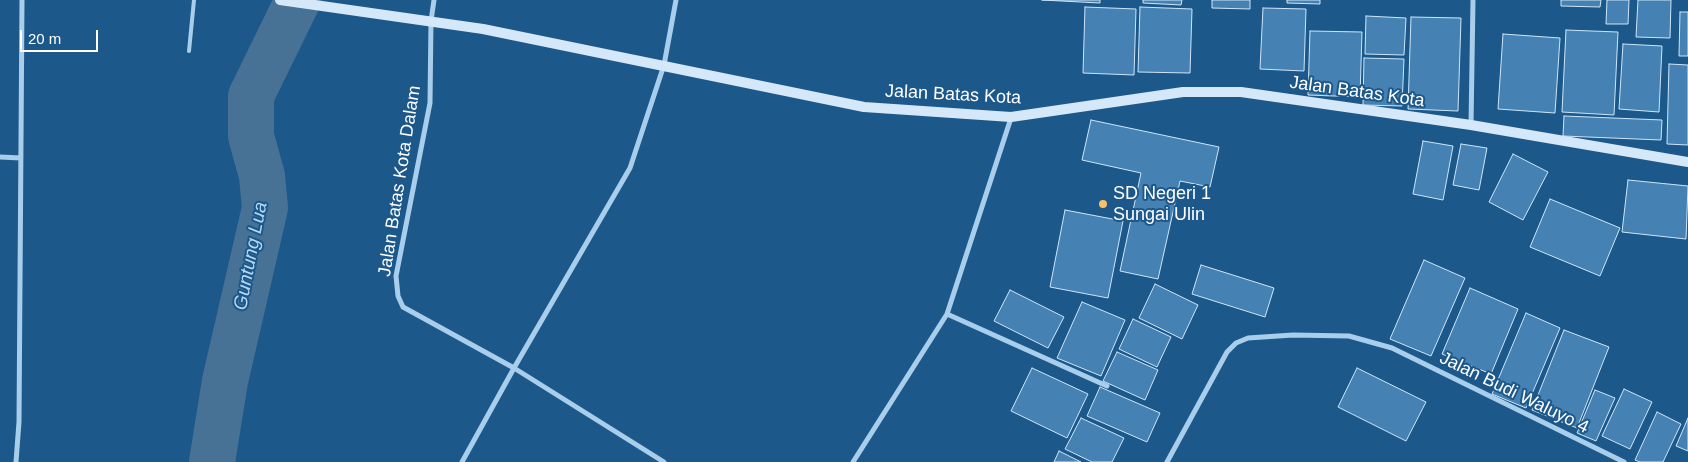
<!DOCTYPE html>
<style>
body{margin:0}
#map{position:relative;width:1688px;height:462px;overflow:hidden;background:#1d588b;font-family:Arial,sans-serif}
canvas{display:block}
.scale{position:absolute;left:20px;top:30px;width:78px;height:22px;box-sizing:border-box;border:2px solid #fff;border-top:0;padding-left:6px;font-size:15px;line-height:18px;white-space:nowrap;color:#fff;-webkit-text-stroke:4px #1d588b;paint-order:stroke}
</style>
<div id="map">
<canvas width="1688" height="462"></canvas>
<div class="scale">20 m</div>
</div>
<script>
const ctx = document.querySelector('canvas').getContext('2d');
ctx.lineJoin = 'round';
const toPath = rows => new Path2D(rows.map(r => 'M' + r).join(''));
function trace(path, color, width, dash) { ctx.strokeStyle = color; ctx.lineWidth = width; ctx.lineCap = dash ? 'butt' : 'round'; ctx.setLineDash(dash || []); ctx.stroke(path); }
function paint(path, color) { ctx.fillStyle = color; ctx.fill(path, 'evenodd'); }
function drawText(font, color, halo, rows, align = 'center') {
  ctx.font = font + ' Arial,sans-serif'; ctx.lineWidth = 4; ctx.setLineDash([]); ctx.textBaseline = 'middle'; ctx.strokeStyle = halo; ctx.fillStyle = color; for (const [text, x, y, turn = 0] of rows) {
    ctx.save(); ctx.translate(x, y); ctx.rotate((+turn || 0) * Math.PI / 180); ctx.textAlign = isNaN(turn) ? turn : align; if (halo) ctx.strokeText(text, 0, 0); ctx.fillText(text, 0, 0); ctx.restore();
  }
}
const river = toPath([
 [212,462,225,381,265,208,262,176,251,136,251,96,298,0]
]);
const building = toPath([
 [1042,0,1100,0,1100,3,1042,0],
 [1143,0,1182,0,1181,5,1143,3,1143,0],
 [1212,0,1250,0,1250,9,1212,8,1212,0],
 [1287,0,1320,0,1320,4,1287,3,1287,0],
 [1561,0,1601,0,1600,7,1561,6,1561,0],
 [1607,0,1629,0,1628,24,1606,24,1607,0],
 [1638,0,1671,0,1670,38,1636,37,1638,0],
 [1085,7,1136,9,1134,75,1083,73,1085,7],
 [1140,7,1192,9,1190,73,1138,72,1140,7],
 [1263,8,1306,9,1304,71,1260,69,1263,8],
 [1680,12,1688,12,1688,56,1679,56,1680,12],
 [1366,16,1406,18,1404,55,1365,54,1366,16],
 [1411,17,1461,18,1458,111,1408,109,1411,17],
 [1566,30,1618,32,1614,115,1562,112,1566,30],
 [1310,31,1362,32,1360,97,1308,95,1310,31],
 [1503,34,1560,38,1555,113,1498,109,1503,34],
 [1623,44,1662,46,1659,112,1619,109,1623,44],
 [1364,58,1404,59,1402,106,1363,105,1364,58],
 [1669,64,1688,65,1688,145,1667,144,1669,64],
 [1564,116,1662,120,1661,140,1563,136,1564,116],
 [1091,120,1219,147,1210,187,1180,181,1158,279,1120,271,1141,173,1082,160,1091,120],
 [1423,141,1453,146,1443,200,1413,194,1423,141],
 [1461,144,1487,148,1479,190,1453,185,1461,144],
 [1513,154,1548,172,1523,220,1489,202,1513,154],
 [1628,180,1688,186,1686,239,1622,232,1628,180],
 [1550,199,1620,228,1600,276,1530,247,1550,199],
 [1065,210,1123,221,1108,298,1050,287,1065,210],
 [1424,260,1465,278,1431,356,1390,339,1424,260],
 [1201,265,1274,288,1265,317,1192,294,1201,265],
 [1155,284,1198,305,1182,339,1139,318,1155,284],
 [1470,288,1518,309,1491,374,1442,354,1470,288],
 [1010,290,1064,317,1048,348,994,321,1010,290],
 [1082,302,1125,320,1101,376,1057,358,1082,302],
 [1526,313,1560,328,1526,408,1492,394,1526,313],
 [1133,319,1171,337,1157,367,1119,349,1133,319],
 [1564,330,1609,347,1577,428,1532,410,1564,330],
 [1117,352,1158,370,1145,400,1103,381,1117,352],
 [1032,368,1088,394,1067,438,1011,411,1032,368],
 [1357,368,1426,402,1406,441,1338,407,1357,368],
 [1100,387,1160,413,1147,442,1087,416,1100,387],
 [1624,389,1652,402,1630,449,1602,436,1624,389],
 [1595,390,1615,398,1596,441,1577,433,1595,390],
 [1657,412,1681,424,1663,462,1640,462,1635,460,1657,412],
 [1081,418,1124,438,1112,462,1092,462,1065,449,1081,418],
 [1688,418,1688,451,1676,446,1688,418],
 [1059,451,1081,462,1054,462,1059,451]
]);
const lane = toPath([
 [189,51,194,0]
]);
const street = toPath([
 [434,0,431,21,430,103,396,276,398,296,403,307,514,368,664,462],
 [1471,125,1473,0],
 [0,157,21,158],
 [947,314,1107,386],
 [16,462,19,422,22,0],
 [462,462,514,368,630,168,664,65,676,0],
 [853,462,947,314,1011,118],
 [1167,462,1227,352,1236,343,1248,338,1293,335,1349,336,1392,348,1624,462]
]);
const secondary = toPath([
 [280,0,483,29,864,107,1011,117,1183,92,1241,92,1471,125,1688,162]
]);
const markers = [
 [1103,204,5,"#fcc166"]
];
const streetNames = [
 ["Jalan Batas Kota",1357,92,8],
 ["Jalan Batas Kota",953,95,3],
 ["Jalan Batas Kota Dalam",400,181,-81],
 ["Jalan Budi Waluyo 4",1514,393,26]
];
const poiNames = [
 ["SD Negeri 1",1113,194],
 ["Sungai Ulin",1113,215]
];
const waterNames = [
 ["Guntung Lua",251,256,-79]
];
trace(river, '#477195', 46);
paint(building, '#4582b3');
trace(building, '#cde6f9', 1);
trace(lane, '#a8ceec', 4);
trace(street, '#a8ceec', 5);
trace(secondary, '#d4e8f9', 10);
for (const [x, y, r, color] of markers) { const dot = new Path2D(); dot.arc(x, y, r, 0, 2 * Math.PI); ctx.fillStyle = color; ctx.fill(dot); trace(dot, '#1d588b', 2); }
drawText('18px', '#fff', '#1d588b', streetNames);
drawText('18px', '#fff', '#1d588b', poiNames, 'left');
drawText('italic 19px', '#b4d8f4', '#1d588b', waterNames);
</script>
